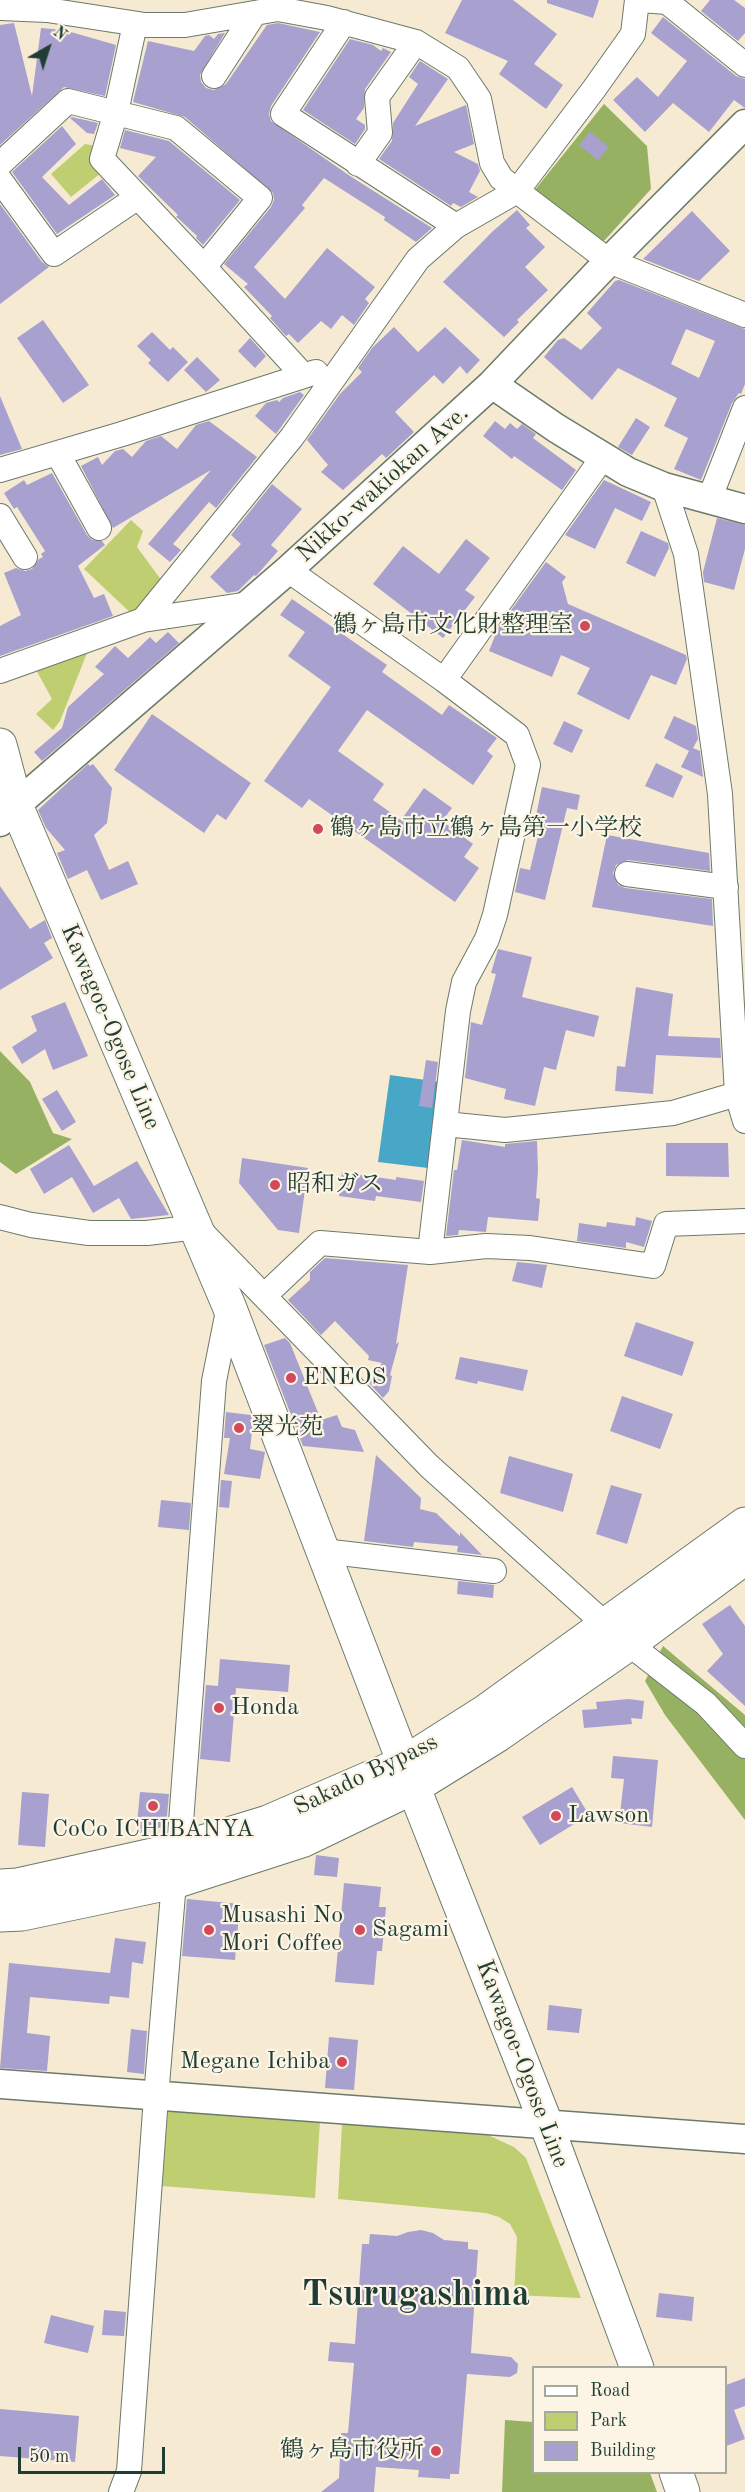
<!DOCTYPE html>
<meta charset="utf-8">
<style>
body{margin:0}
#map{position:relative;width:745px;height:2492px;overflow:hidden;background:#f6ead2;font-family:"Old Standard TT",serif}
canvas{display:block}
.legend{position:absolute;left:532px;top:2366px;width:195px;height:108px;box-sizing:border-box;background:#fcf5e5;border:2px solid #a4ab9e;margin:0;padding:8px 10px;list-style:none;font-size:18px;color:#1f3d34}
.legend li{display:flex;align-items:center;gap:12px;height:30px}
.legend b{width:30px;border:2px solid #a4ab9e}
.north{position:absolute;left:18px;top:18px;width:60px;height:60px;-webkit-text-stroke:4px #fcf5e5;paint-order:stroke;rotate:39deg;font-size:16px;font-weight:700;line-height:24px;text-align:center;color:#1f3d34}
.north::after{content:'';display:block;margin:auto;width:21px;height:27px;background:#1f3d34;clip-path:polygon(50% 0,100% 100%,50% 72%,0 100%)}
.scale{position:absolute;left:18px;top:2447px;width:147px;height:27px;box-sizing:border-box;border:3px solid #1f3d34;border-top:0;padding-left:8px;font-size:18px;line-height:21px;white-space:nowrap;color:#1f3d34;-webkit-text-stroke:4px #fcf5e5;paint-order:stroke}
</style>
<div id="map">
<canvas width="745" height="2492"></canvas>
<ul class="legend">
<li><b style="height:8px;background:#fff"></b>Road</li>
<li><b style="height:16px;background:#bfce70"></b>Park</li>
<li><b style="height:16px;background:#a8a0ce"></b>Building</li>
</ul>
<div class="north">N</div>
<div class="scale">50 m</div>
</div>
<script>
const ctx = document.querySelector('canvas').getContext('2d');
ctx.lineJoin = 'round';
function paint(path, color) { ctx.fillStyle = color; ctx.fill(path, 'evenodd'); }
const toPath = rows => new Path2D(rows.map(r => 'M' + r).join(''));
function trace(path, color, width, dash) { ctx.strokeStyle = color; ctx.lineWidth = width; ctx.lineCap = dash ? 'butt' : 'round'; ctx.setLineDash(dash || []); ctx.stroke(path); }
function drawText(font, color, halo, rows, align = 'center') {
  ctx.font = font + ' "Old Standard TT","Noto Serif JP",serif'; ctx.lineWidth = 4.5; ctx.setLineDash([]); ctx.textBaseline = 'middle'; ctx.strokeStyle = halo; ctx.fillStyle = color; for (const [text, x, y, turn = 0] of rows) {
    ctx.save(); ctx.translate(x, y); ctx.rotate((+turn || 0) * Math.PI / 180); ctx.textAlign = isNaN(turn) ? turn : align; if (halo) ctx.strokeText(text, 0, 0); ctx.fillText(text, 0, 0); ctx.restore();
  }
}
const green = toPath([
 [85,144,96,146,101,173,71,197,51,174],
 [131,520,143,531,137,547,165,585,136,618,84,569],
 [85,650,87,653,60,721,53,730,36,714,52,699,34,666],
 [168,2109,320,2121,315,2198,162,2186],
 [342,2124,488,2135,514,2147,526,2158,581,2298,514,2295,517,2237,510,2224,499,2217,486,2213,338,2199]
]);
const forest = toPath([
 [604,104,647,146,651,189,604,241,534,191],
 [0,1051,30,1082,53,1133,72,1139,16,1174,0,1162],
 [663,1646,745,1715,745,1820,665,1715,645,1681],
 [505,2420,533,2422,534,2472,650,2473,657,2492,502,2492]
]);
const water = toPath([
 [390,1075,440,1082,428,1168,378,1162]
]);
const building = toPath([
 [462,0,513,0,557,34,534,64,563,85,546,109,499,74,508,61,445,33],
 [547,0,599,0,593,18,547,3],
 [710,0,734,0,745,8,745,33,738,41,701,11],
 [663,17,736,76,745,79,745,108,734,100,709,132,673,103,645,132,613,100,637,77,658,97,687,61,651,33],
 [14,23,32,96,41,28,64,30,116,45,105,96,64,87,0,145,0,25],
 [278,23,320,32,271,106,269,114,271,121,350,176,432,228,416,242,384,220,385,217,324,178,302,205,305,208,254,267,285,299,327,248,375,287,365,299,369,303,354,325,342,315,331,329,321,321,298,343,289,334,286,336,270,318,272,316,244,287,248,284,224,264,271,207,274,200,273,193,185,117,133,102,148,41,194,51,205,36,209,35,214,39,218,34,225,33,200,75,201,82,206,88,214,90,226,84,267,25],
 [350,39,373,45,381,51,383,48,391,52,365,89,364,108,356,119,365,125,365,129,355,144,303,110],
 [420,61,448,79,415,126,466,105,474,144,454,152,478,164,480,171,469,192,478,197,461,207,453,203,451,206,379,159,392,141,393,123,418,84,409,77],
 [72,117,98,123,94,134,87,133,70,118],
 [62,126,76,144,42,177,69,205,102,179,115,195,57,234,12,172],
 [125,130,169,141,240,200,203,245,196,238,197,236,179,219,176,217,178,215,138,176,156,157,120,148],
 [590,132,609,147,598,160,579,145],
 [0,204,42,262,49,267,0,304],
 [517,210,530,225,526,228,545,247,525,267,548,290,517,320,519,322,504,337,443,282,492,232],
 [692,211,730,251,699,281,643,259],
 [619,280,745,329,745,384,741,394,739,393,732,403,701,480,674,469,688,438,664,426,677,398,618,368,592,400,544,357,558,340,564,338,581,350,602,328,587,313,615,281],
 [686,329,715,341,699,378,671,364],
 [43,320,89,385,63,403,17,338],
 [394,327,418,352,445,327,480,360,467,374,460,366,443,384,434,375,395,412,414,432,386,458,382,454,343,490,321,472,328,465,307,440,340,394,362,372,358,368,372,348],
 [152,332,170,350,173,347,188,362,168,382,148,363,151,360,137,346],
 [250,338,266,356,255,368,238,351],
 [197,357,220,380,206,392,184,370],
 [300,392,304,395,276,434,255,416,266,403,277,400,279,402,283,398],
 [0,396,22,449,0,455],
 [636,418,650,427,632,455,618,447],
 [209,421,257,457,216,508,209,502,173,544,181,550,170,562,148,544,211,470,113,528,81,466,98,457,102,465,115,451,123,449,132,457,146,441,161,436,177,449,196,425],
 [495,421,505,429,510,423,517,429,522,424,536,434,533,438,576,470,562,490,514,456,512,459,483,436],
 [52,473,87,535,92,540,102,541,105,545,78,566,94,598,104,594,113,616,0,656,0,626,21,615,4,573,16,568,25,571,32,569,39,559,43,557,41,554,45,551,17,507,14,509,4,493,24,480,27,485],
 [604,480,651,502,642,521,615,508,595,549,565,535],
 [272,484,302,509,271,545,278,551,256,576,254,575,238,591,227,593,210,577,241,544,231,535],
 [717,518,745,525,745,549,734,590,704,582,703,572],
 [641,531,668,543,669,548,655,577,626,563],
 [466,539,490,558,465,590,475,597,443,638,373,584,403,546,439,574],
 [546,562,566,577,562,582,568,604,686,655,687,659,676,685,651,675,629,720,577,694,590,668,561,655,552,677,489,651,498,628],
 [292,599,387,665,382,672,442,715,449,705,497,738,487,751,493,756,473,785,367,710,338,751,384,784,373,800,401,820,424,788,452,808,442,821,473,844,464,857,479,868,455,902,309,799,302,808,264,781,331,687,288,656,305,632,280,615],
 [168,632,179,643,42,761,34,752,62,728,68,707,104,674,95,667,115,646,128,658,150,637,156,643],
 [152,714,251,783,226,820,217,814,204,833,114,770],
 [674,716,696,726,698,739,693,748,700,751,703,777,681,767,689,751,664,738],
 [564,721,583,730,572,753,553,744],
 [656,763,683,776,673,798,645,786],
 [88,764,90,766,93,764,112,788,107,823,94,835,109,870,128,861,138,884,101,900,87,870,68,879,57,853,65,850,46,828,38,810],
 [542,787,580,795,577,810,567,808,545,900,515,892,520,868,530,870,539,832,533,830],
 [607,835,709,853,710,871,628,860,616,865,613,873,618,885,625,888,712,899,713,926,592,907],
 [0,886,30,929,45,920,52,938,44,943,53,958,0,990],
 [498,949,532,957,522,997,599,1016,594,1037,566,1030,556,1070,544,1067,535,1106,504,1099,506,1089,465,1078,471,1022,482,1025,496,974,491,973],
 [636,987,673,994,668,1036,720,1038,721,1058,656,1055,653,1094,615,1091,617,1066,625,1067],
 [65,1002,88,1056,53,1070,45,1049,22,1064,12,1047,37,1031,31,1016],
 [426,1060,438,1062,432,1108,419,1106],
 [57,1090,76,1122,62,1131,42,1099],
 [462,1140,505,1147,505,1144,537,1141,538,1170,536,1198,540,1199,538,1221,488,1217,486,1232,459,1230,458,1235,446,1236,454,1170,457,1170],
 [666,1143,728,1143,729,1177,666,1176],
 [69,1145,94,1186,137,1161,169,1215,131,1219,119,1198,93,1213,72,1177,44,1194,30,1169],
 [242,1158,308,1168,299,1233,278,1230,239,1183],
 [342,1172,396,1180,396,1177,424,1181,421,1202,376,1196,375,1201,339,1196],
 [636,1217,652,1221,644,1247,626,1242,626,1248,577,1241,579,1223,606,1227,607,1222,635,1226],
 [325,1258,408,1265,396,1344,399,1342,390,1375,392,1376,389,1391,383,1398,367,1381,382,1363,368,1360,369,1356,335,1321,321,1335,288,1300,310,1280,310,1272],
 [517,1262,547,1265,542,1288,512,1281],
 [636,1322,694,1342,682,1376,624,1356],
 [285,1338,290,1343,321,1420,337,1415,342,1427,355,1430,364,1452,303,1446,264,1345],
 [460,1357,528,1370,523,1391,478,1381,477,1384,455,1379],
 [622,1396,673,1414,660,1449,610,1431],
 [226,1412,251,1415,253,1422,250,1449,265,1452,260,1479,224,1474,230,1438,224,1438],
 [376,1455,421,1498,420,1509,436,1513,460,1536,460,1532,482,1555,457,1552,458,1546,414,1542,413,1547,364,1541],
 [509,1456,573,1474,563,1512,500,1493],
 [221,1480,232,1481,229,1508,219,1507],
 [611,1485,642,1494,627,1544,596,1534],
 [161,1500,191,1503,189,1530,158,1527],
 [458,1581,494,1585,493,1598,457,1594],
 [730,1605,745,1626,745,1706,707,1671,723,1654,702,1624],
 [220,1659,290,1665,288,1692,236,1688,230,1762,200,1759,206,1685,218,1686],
 [629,1699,644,1701,642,1719,631,1718,632,1724,584,1728,582,1710,597,1709,596,1702],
 [613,1756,658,1760,652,1827,619,1823,624,1779,611,1778],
 [572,1787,589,1815,540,1845,522,1817],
 [22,1792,49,1794,45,1847,18,1845],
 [140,1792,169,1794,166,1826,136,1834],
 [316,1855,339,1858,337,1877,314,1875],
 [344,1883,381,1887,379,1907,386,1907,382,1951,377,1951,374,1985,335,1982],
 [187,1899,240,1904,235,1960,182,1956],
 [115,1938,146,1942,143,1964,132,1962,129,1998,110,1996,109,2004,30,1997,27,2033,50,2036,47,2071,0,2068,9,1963,110,1973],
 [549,2005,582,2009,579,2033,547,2030],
 [131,2029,147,2031,144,2074,127,2072],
 [329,2037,358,2040,354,2090,325,2088],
 [421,2230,433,2233,444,2240,468,2242,468,2249,478,2250,471,2353,511,2357,518,2364,517,2373,510,2377,467,2374,459,2474,450,2474,450,2479,418,2477,419,2470,376,2467,374,2492,321,2492,339,2478,341,2433,348,2433,354,2363,328,2361,330,2342,355,2344,362,2244,369,2244,370,2234,397,2236,408,2232],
 [659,2293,694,2297,692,2321,656,2317],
 [104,2310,126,2312,124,2336,102,2335],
 [51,2315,94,2326,88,2353,44,2343],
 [745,2378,745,2406,734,2410,745,2439,726,2446,726,2385],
 [0,2409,79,2416,75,2462,0,2456]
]);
const minor = toPath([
 [637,0,633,34,594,89,517,191,609,261,745,315],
 [641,0,667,2,745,65],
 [0,8,47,10,145,25,185,25,278,9,327,18,416,42,458,68,479,99,492,163,501,178,517,191,456,226,418,259,292,437,143,620],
 [344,22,283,114,456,226],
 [135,24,116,112,102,159,204,267,303,375],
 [214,76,254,14],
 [0,164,68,101,176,128,260,198,204,267],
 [358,164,380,133,377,97,416,42],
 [0,180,54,254,138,197],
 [58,454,99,528],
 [0,470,122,434,316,372],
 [664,487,686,554,720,794,737,1094,745,1121],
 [709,500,745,408],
 [0,516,25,557],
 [288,570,444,680,517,735,528,765,495,915,487,939,464,982,458,1011,430,1252],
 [0,671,143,620,249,604],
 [444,680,603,457],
 [627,874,726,887],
 [445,1124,505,1130,634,1117,673,1113,737,1094],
 [0,1217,31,1225,89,1233,147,1233,197,1227,429,1466,606,1625],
 [264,1296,320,1243,430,1252,486,1246,530,1248,653,1266,666,1224,745,1221],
 [323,1551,494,1571],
 [629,1644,706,1704,745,1746],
 [179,1849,214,1381,229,1306],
 [121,2492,129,2471,156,2097,174,1882]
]);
const tertiary = toPath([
 [492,384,556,428,628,472,664,487,745,509],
 [0,822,16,805,288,570,492,384,609,261,745,124],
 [0,2084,745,2139]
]);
const secondary = toPath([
 [0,745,16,805,229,1306,404,1763,547,2126,637,2368],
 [676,2472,683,2492]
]);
const trunk = toPath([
 [0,1886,17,1885,179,1849,268,1822,404,1763,486,1711,745,1524],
 [0,1915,22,1914,174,1882,304,1840,414,1787,498,1735,629,1644,745,1558]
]);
const markers = [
 [585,626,6,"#d1495b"],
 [318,829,6,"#d1495b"],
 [275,1185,6,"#d1495b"],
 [291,1378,6,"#d1495b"],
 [239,1428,6,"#d1495b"],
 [219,1708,6,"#d1495b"],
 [153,1806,6,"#d1495b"],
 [556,1816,6,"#d1495b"],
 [209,1930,6,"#d1495b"],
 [360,1930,6,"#d1495b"],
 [342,2062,6,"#d1495b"],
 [436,2451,6,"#d1495b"]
];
const streetNames = [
 ["Nikko-wakiokan Ave.",383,484,-42],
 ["Kawagoe-Ogose Line",110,1027,67],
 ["Sakado Bypass",366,1775,-26],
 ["Kawagoe-Ogose Line",522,2064,69]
];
const poiNames = [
 ["鶴ヶ島市文化財整理室",573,626,"right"],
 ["鶴ヶ島市立鶴ヶ島第一小学校",330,829],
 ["昭和ガス",287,1185],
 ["ENEOS",303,1378],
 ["翠光苑",251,1428],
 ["Honda",231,1708],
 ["Lawson",568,1816],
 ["CoCo ICHIBANYA",153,1830,"center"],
 ["Musashi No",221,1916],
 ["Mori Coffee",221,1944],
 ["Sagami",372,1930],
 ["Megane Ichiba",330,2062,"right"],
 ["鶴ヶ島市役所",424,2451,"right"]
];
const townNames = [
 ["Tsurugashima",416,2296]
];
paint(green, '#bfce70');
paint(forest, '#97b162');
paint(water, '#48a6c7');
paint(building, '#a8a0ce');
trace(minor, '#6a7a6b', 26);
trace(tertiary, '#6a7a6b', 31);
trace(secondary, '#6a7a6b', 35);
trace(trunk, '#6a7a6b', 35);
trace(minor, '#fff', 24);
trace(tertiary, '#fff', 28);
trace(secondary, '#fff', 33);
trace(trunk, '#fff', 33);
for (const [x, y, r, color] of markers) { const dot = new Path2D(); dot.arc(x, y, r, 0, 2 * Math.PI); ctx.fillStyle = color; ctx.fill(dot); trace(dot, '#fcf5e5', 2); }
drawText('24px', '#1f3d34', '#fcf5e5', streetNames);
drawText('24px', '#1f3d34', '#fcf5e5', poiNames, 'left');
drawText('bold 36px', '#1f3d34', '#fcf5e5', townNames);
</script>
